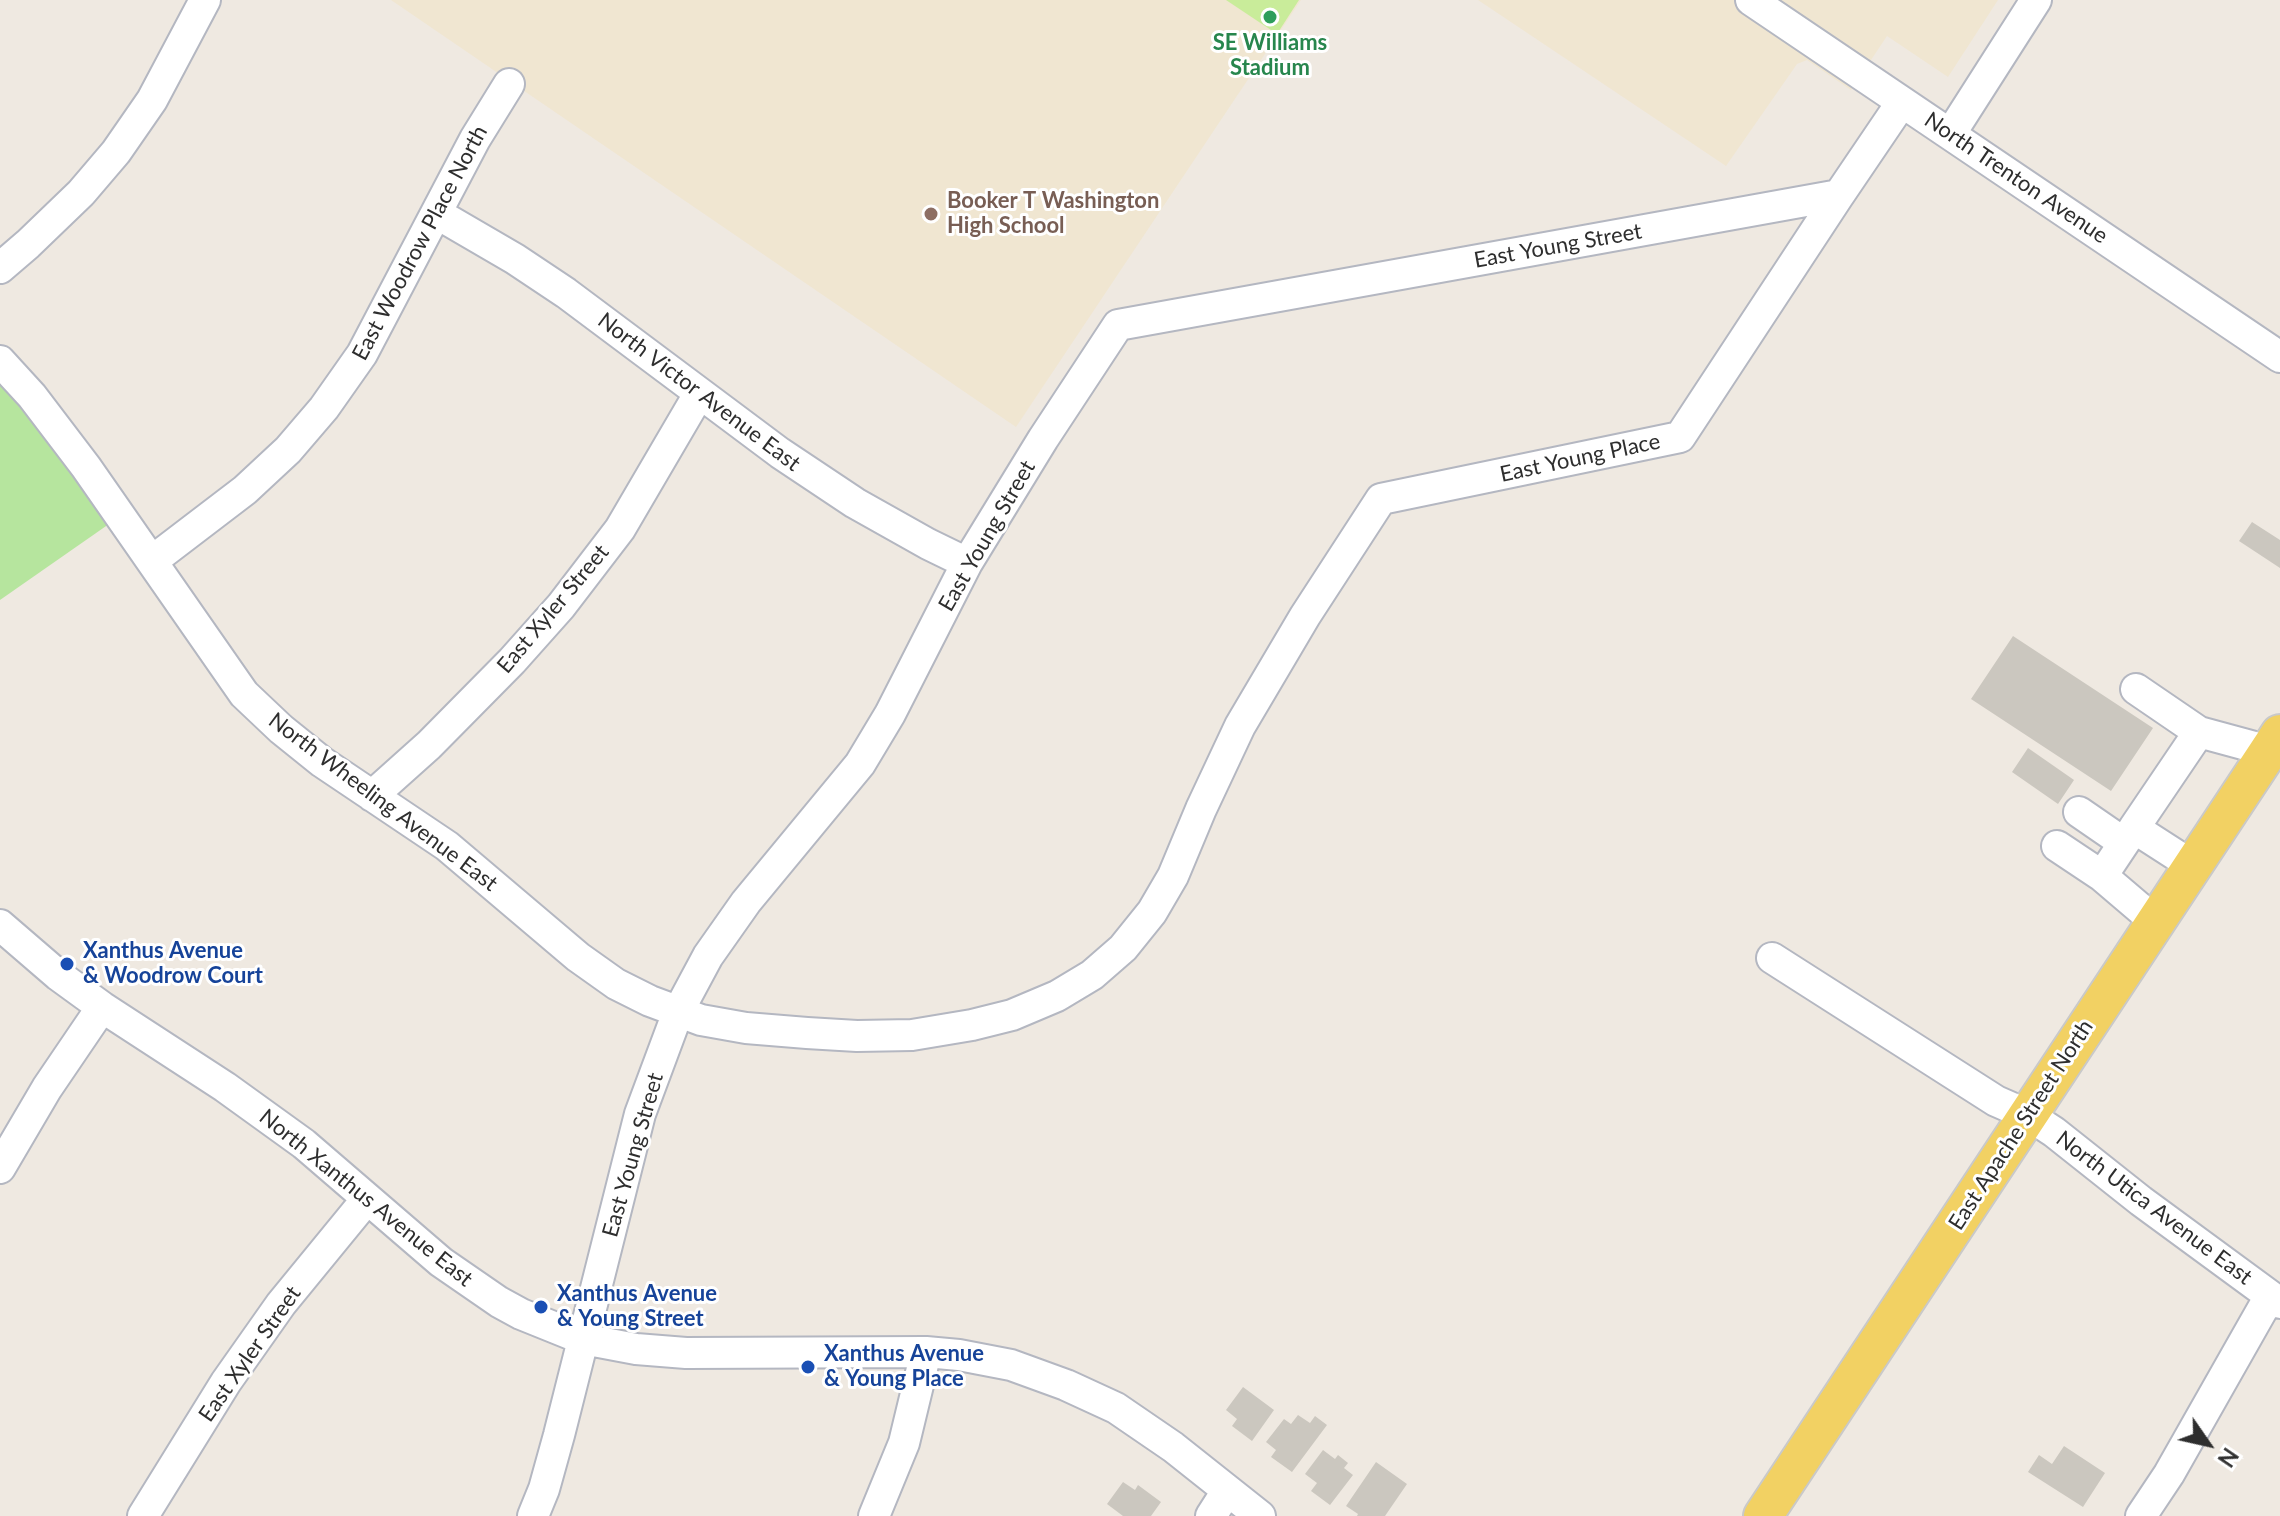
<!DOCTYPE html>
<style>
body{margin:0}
#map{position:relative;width:2280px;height:1516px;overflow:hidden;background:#efe9e1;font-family:Lato,sans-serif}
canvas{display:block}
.north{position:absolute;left:2168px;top:1404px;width:80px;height:80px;-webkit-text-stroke:6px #fff;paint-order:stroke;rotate:124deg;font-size:22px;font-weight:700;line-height:32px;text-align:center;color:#2e2e2e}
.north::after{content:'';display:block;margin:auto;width:28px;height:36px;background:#2e2e2e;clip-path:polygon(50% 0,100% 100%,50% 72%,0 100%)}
</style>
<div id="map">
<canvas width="2280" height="1516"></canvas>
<div class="north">N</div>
</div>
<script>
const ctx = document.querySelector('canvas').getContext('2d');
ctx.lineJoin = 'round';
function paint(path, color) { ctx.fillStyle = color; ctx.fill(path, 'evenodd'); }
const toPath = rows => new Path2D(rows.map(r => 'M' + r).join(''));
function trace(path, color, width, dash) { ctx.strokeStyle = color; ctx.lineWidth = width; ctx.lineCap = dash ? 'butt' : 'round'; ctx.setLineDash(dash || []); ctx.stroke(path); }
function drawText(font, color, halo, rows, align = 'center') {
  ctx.font = font + ' Lato,sans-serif'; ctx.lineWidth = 6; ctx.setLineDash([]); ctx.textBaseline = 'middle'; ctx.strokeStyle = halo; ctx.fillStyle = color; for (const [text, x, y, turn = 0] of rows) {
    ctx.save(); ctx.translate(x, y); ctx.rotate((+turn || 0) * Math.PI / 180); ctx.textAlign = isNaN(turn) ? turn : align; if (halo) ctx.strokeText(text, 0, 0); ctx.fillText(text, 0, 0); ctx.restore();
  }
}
const education = toPath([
 [391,0,1301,0,1016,427],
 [1478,0,1998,0,1948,77,1887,36,1851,90,1807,60,1797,64,1726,166]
]);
const green = toPath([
 [0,378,54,442,109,524,0,600]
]);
const pitch = toPath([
 [1226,0,1299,0,1277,34]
]);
const building = toPath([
 [2252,522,2280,540,2280,568,2239,541],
 [2013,636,2153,728,2111,791,1971,699],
 [2028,748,2074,780,2058,804,2012,772],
 [1243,1387,1274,1410,1252,1441,1232,1426,1237,1419,1226,1410],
 [1298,1415,1310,1423,1315,1416,1327,1425,1292,1472,1271,1457,1276,1450,1266,1442,1284,1419,1291,1424],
 [2064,1446,2105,1473,2083,1507,2028,1472,2039,1455,2052,1464],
 [1323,1450,1335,1459,1338,1455,1348,1463,1344,1468,1353,1475,1330,1505,1311,1491,1317,1483,1305,1474],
 [1376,1462,1407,1484,1385,1516,1357,1516,1358,1514,1346,1506],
 [1123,1482,1135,1490,1138,1485,1161,1502,1151,1516,1123,1516,1107,1504]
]);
const minor = toPath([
 [1751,0,2280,357],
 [1951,133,2036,0],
 [436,213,515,259,566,293,780,453,855,503,928,544,967,563],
 [0,268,28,244,81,193,116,152,152,100,205,0],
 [0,361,32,396,86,467,244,694,281,729,322,762,447,846,578,957,616,984,650,1001,701,1020,746,1028,807,1033,857,1036,912,1035,972,1025,1012,1015,1057,996,1092,975,1123,948,1152,912,1173,876,1201,809,1240,726,1305,616,1381,499,1680,437,1839,195],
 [152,561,245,490,288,450,324,408,362,354,475,139,509,84],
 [2136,689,2199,732],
 [372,796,429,745,512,661,561,606,620,529,699,394],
 [2079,812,2124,843],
 [2057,846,2102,876,2134,828],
 [2193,866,2134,828,2199,732,2269,751],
 [2102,876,2156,922],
 [0,925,58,975,102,1007,225,1087,304,1144,441,1262,499,1302,521,1314,583,1339,636,1349,686,1353,926,1352,959,1355,1011,1365,1066,1385,1116,1408,1173,1447,1260,1516],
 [1772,958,1996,1101,2028,1115,2054,1132,2141,1201,2280,1303],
 [0,1168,47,1088,102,1007],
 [143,1516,226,1382,281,1304,367,1199],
 [533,1516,544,1489,559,1435,640,1114,678,1012,708,956,746,902,860,764,890,714,967,563,1043,439,1118,325,1839,195,1902,102],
 [874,1516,904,1443,926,1352],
 [1211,1516,1227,1491],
 [2141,1516,2169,1474,2270,1296]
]);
const major = toPath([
 [1763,1516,2280,734]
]);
const markers = [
 [1270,17,8,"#2e9e5b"],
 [931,214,8,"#8d6e63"],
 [67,964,8,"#1a4fb4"],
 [541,1307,8,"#1a4fb4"],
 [808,1367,8,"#1a4fb4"]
];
const leisureNames = [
 ["SE Williams",1270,43],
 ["Stadium",1270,68]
];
const streetNames = [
 ["North Trenton Avenue",2016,178,34],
 ["East Woodrow Place North",420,243,-62],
 ["East Young Street",1558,246,-10],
 ["North Victor Avenue East",699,392,37],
 ["East Young Place",1580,458,-12],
 ["East Young Street",987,536,-60],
 ["East Xyler Street",553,609,-50],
 ["North Wheeling Avenue East",383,802,37],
 ["East Apache Street North",2021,1125,-57],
 ["East Young Street",633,1155,-74],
 ["North Xanthus Avenue East",366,1198,39],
 ["North Utica Avenue East",2154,1208,37],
 ["East Xyler Street",250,1354,-55]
];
const educationNames = [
 ["Booker T Washington",947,201],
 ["High School",947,226]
];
const transitNames = [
 ["Xanthus Avenue",83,951],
 ["& Woodrow Court",83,976],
 ["Xanthus Avenue",557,1294],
 ["& Young Street",557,1319],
 ["Xanthus Avenue",824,1354],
 ["& Young Place",824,1379]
];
paint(education, '#f0e6d1');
paint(green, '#b6e59e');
paint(pitch, '#c9ec9a');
paint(building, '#cbc7bf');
trace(minor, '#b4b7c1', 34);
trace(major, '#c9c9c9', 42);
trace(minor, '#fff', 30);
trace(major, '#f2d163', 38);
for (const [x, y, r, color] of markers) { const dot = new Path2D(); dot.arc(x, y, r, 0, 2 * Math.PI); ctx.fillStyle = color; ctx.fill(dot); trace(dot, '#fff', 3); }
drawText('bold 22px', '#27864d', '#fff', leisureNames);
drawText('22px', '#2e2e2e', '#fff', streetNames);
drawText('bold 22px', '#785e54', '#fff', educationNames, 'left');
drawText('bold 22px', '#164399', '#fff', transitNames, 'left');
</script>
